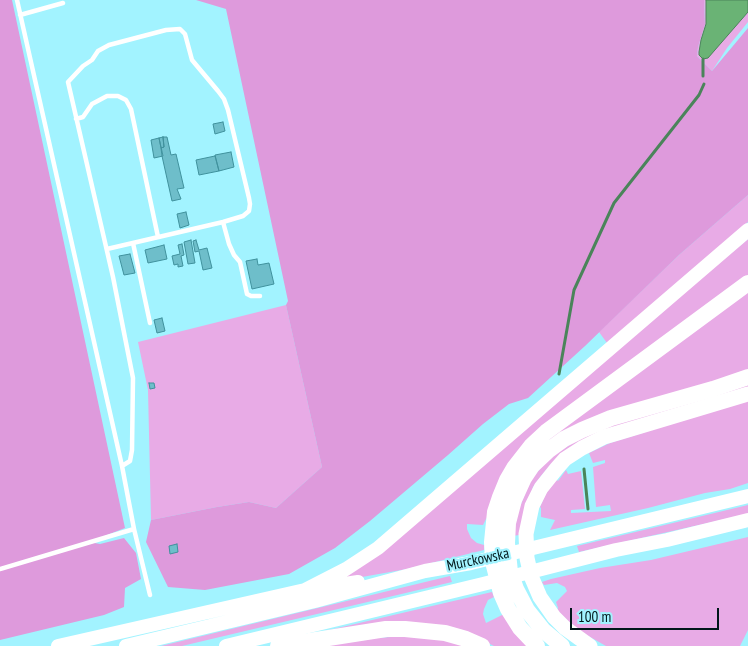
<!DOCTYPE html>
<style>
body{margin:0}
#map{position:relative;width:748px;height:646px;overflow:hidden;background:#a2f3ff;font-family:"PT Sans Narrow",sans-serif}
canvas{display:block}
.scale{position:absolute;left:570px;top:608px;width:149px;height:22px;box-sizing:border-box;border:2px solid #00171a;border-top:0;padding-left:6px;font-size:15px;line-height:18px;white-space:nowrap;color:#00171a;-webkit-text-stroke:4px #a2f3ff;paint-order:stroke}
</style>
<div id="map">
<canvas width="748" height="646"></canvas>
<div class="scale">100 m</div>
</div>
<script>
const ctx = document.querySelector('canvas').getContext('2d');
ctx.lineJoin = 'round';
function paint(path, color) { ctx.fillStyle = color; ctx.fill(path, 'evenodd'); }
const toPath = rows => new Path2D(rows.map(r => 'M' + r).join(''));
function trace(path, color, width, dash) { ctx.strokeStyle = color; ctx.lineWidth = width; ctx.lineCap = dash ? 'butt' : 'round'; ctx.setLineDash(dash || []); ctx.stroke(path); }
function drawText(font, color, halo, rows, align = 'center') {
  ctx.font = font + ' "PT Sans Narrow",sans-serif'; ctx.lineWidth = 4.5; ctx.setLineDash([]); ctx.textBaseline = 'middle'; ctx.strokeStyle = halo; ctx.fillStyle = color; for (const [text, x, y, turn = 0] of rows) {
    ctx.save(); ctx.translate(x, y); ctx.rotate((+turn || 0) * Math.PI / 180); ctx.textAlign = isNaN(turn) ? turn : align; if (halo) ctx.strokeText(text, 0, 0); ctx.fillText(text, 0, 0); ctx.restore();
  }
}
const green = toPath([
 [704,0,706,0,706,24,701,40,699,52,743,18,748,12,748,22,727,48,712,71,697,56,698,47,705,25],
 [748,195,748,222,607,343,599,332,679,255],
 [748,239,748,277,556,419,486,519,483,525,467,524,467,529,471,538,477,543,484,545,484,550,407,569,334,582],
 [748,289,748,373,543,442],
 [286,305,322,467,276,508,249,502,217,507,151,520,148,390,138,342],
 [748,383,748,387,551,464,541,476,533,487,519,535,513,536,514,522,530,481,548,459,589,432],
 [748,400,748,483,730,489,705,493,648,508,550,530,555,520,541,517,541,508,540,507,546,493,556,479,558,481,566,470,568,474,581,471,585,509,571,510,571,513,611,511,610,505,596,507,593,467,605,463,605,460,593,463,589,453,610,443],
 [748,505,748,514,579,552,577,546],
 [748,537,748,630,740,646,606,646,583,633,568,621,557,610,558,608,556,602,567,591,565,587,557,583,544,585,542,582,551,579,600,568,651,560],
 [450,576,452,582,182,646,161,646],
 [492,592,494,597,488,600,484,609,483,614,486,623,504,614,530,646,494,646,482,640,325,631],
 [421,635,470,646,308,646,346,640]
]);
const forest = toPath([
 [0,0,12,0,125,528,89,542,100,544,124,538,136,553,141,579,125,588,124,607,104,615,0,640],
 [196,0,704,0,705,25,698,47,697,56,712,71,748,28,748,195,679,255,585,346,528,398,509,404,483,424,448,455,370,521,335,548,289,574,205,590,168,587,146,542,151,520,217,507,249,502,276,508,322,467,286,305,288,301,226,9]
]);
const water = toPath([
 [706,0,748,0,748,12,708,58,703,59,699,55,699,52,701,40,706,24,706,0]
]);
const stream = toPath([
 [703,59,703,76],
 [559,374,574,290,614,203,699,95,704,84],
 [584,469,588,509]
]);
const building = toPath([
 [223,122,225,131,215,134,213,124,223,122],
 [163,137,167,137,171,155,176,154,184,188,177,189,181,199,172,201,162,156,161,148,164,147,163,137],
 [163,137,164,147,161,148,159,138,163,137],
 [159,138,163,156,154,158,151,140,159,138],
 [231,152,234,167,219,171,215,155,231,152],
 [215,156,219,171,199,175,196,160,215,156],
 [186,212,189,225,180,228,177,214,186,212],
 [191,240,195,263,188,264,184,242,191,240],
 [196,240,199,250,207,248,212,268,203,270,199,251,195,252,193,241,196,240],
 [182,244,184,255,181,256,183,266,178,267,178,264,174,265,172,256,180,254,178,245,182,244],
 [164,245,167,259,148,263,145,250,164,245],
 [130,254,135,273,124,275,119,256,130,254],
 [257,259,258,265,269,263,274,284,252,289,246,261,257,259],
 [162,318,165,331,157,333,154,320,162,318],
 [149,383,154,383,155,388,150,389,149,383],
 [177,544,178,552,170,554,169,546,177,544]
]);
const service = toPath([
 [17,0,122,466,134,529,150,595],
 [20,15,63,3],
 [76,119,83,117,92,104,107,96,118,96,126,100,131,109,158,237],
 [223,222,229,244,234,255,240,262,247,294,251,296,260,296],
 [133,243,150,323],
 [107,249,223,222,243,216,249,211,250,204,249,198,228,110,224,99,218,91,192,60,185,34,180,29,166,30,109,45,98,51,92,60,83,66,68,82,113,277,133,378,132,450,130,461,122,466],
 [0,569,134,529]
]);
const primary = toPath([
 [305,590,346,569,378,548,748,230],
 [58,646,305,590,358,582],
 [126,646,315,601,425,571,471,563,748,496],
 [226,646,483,584,616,550,667,540,748,520]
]);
const trunk = toPath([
 [590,646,565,628,554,617,540,597,531,576,527,558,526,534,532,506,541,488,557,468,565,459,582,448,604,437,621,432,748,394]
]);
const motorway = toPath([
 [278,646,386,629,405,629,445,633,466,639,482,646],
 [537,646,520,628,508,609,501,593,493,562,492,542,495,512,500,497,507,480,514,468,532,445,546,432,748,283],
 [562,646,543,630,527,610,516,589,510,572,507,543,508,523,514,500,524,478,532,466,549,450,564,439,582,430,611,418,713,389,748,377]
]);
const streetNames = [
 ["Murckowska",478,560,-12]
];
paint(green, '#e8abe6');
paint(forest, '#de9adc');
paint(water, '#6ab375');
trace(water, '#4a845a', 1);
trace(stream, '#4a845a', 3);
paint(building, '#6ebeca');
trace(building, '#40919d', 1);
trace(service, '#fff', 4.5);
trace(primary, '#fff', 14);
trace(trunk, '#fff', 15);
trace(motorway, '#fff', 16);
drawText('15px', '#00171a', '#a2f3ff', streetNames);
</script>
